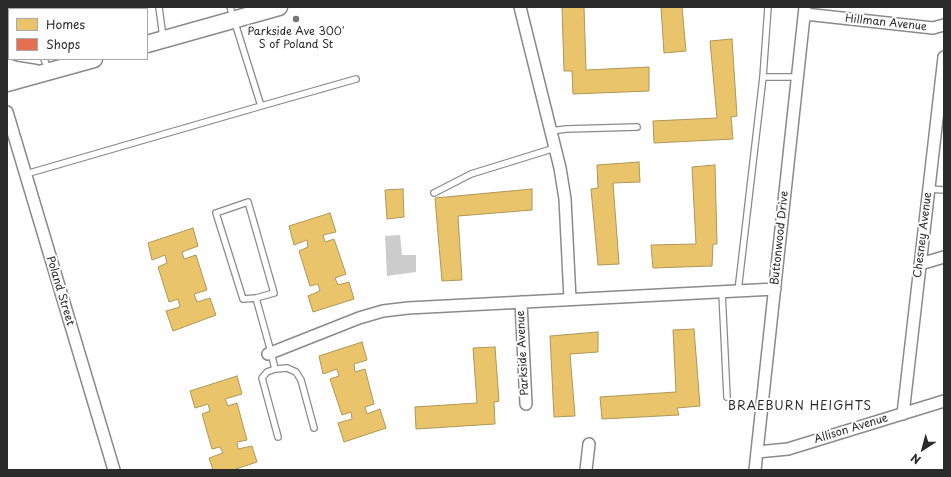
<!DOCTYPE html>
<style>
body{margin:0}
#map{position:relative;width:951px;height:477px;overflow:hidden;background:#fff;font-family:"Playpen Sans",sans-serif}
canvas{display:block}
.frame{position:absolute;inset:0;border:8px solid #2b2b2b;pointer-events:none}
.legend{position:absolute;left:8px;top:8px;width:140px;height:52px;box-sizing:border-box;background:#fff;border:1px solid #aaa;margin:0;padding:5px 7px;list-style:none;font-size:12px;color:#2b2b2b}
.legend li{display:flex;align-items:center;gap:8px;height:20px}
.legend b{width:20px;border:1px solid #aaa}
.north{position:absolute;left:903px;top:429px;width:40px;height:40px;-webkit-text-stroke:3px #fff;paint-order:stroke;rotate:216deg;font-size:11px;font-weight:700;line-height:16px;text-align:center;color:#2b2b2b}
.north::after{content:'';display:block;margin:auto;width:14px;height:18px;background:#2b2b2b;clip-path:polygon(50% 0,100% 100%,50% 72%,0 100%)}
</style>
<div id="map">
<canvas width="951" height="477"></canvas>
<div class="frame"></div>
<ul class="legend">
<li><b style="height:11px;background:#e9c46a"></b>Homes</li>
<li><b style="height:11px;background:#e76f51"></b>Shops</li>
</ul>
<div class="north">N</div>
</div>
<script>
const ctx = document.querySelector('canvas').getContext('2d');
ctx.lineJoin = 'round';
function paint(path, color) { ctx.fillStyle = color; ctx.fill(path, 'evenodd'); }
const toPath = rows => new Path2D(rows.map(r => 'M' + r).join(''));
function trace(path, color, width, dash) { ctx.strokeStyle = color; ctx.lineWidth = width; ctx.lineCap = dash ? 'butt' : 'round'; ctx.setLineDash(dash || []); ctx.stroke(path); }
function drawText(font, color, halo, rows, align = 'center') {
  ctx.font = font + ' "Playpen Sans",sans-serif'; ctx.lineWidth = 4; ctx.setLineDash([]); ctx.textBaseline = 'middle'; ctx.strokeStyle = halo; ctx.fillStyle = color; for (const [text, x, y, turn = 0] of rows) {
    ctx.save(); ctx.translate(x, y); ctx.rotate((+turn || 0) * Math.PI / 180); ctx.textAlign = isNaN(turn) ? turn : align; if (halo) ctx.strokeText(text, 0, 0); ctx.fillText(text, 0, 0); ctx.restore();
  }
}
const water = toPath([
 [400,235,402,255,416,255,416,272,387,276,385,236]
]);
const homes = toPath([
 [562,7,584,7,586,70,649,67,649,91,573,94,572,71,564,71,562,7],
 [661,7,682,7,686,51,664,53,661,7],
 [732,39,737,116,731,117,733,139,654,143,653,121,717,118,710,41,732,39],
 [639,162,640,182,613,183,619,264,598,265,591,189,598,188,597,165,639,162],
 [715,165,717,244,713,244,712,266,653,268,651,245,696,244,692,167,715,165],
 [403,189,404,217,387,219,385,190,403,189],
 [532,189,532,210,458,216,462,280,442,281,435,198,532,189],
 [330,213,336,232,323,235,325,242,334,239,346,274,335,278,338,285,349,282,354,299,313,312,308,296,320,291,318,284,310,286,299,251,308,247,307,240,294,245,289,226,330,213],
 [193,228,198,246,182,252,184,259,196,255,207,290,194,294,197,302,210,298,216,315,173,331,166,311,180,307,178,299,169,302,158,267,167,263,165,255,152,260,148,243,193,228],
 [694,329,700,406,677,408,679,415,602,419,600,397,676,392,673,330,694,329],
 [598,332,598,352,570,354,575,416,554,417,550,336,598,332],
 [362,342,367,360,354,364,355,372,365,369,374,404,365,407,367,414,380,409,386,428,344,442,338,423,352,419,351,412,342,415,330,379,339,376,337,369,323,374,319,356,362,342],
 [495,347,499,401,494,402,495,424,416,429,415,407,477,403,473,348,495,347],
 [237,376,242,394,225,399,228,406,237,403,247,440,237,442,238,449,252,446,257,462,233,470,213,470,209,458,223,453,220,447,212,449,202,414,210,411,208,404,195,408,190,391,237,376]
]);
const shops = toPath([
 [17,7,45,7,44,9,22,9,17,7]
]);
const lane = toPath([
 [159,7,163,38],
 [7,17,9,18],
 [44,59,48,69],
 [763,77,768,7],
 [261,106,356,79],
 [551,131,566,129,637,127],
 [26,174,261,106,230,7],
 [929,189,944,190],
 [434,193,471,174,555,148],
 [738,291,763,77,798,77],
 [722,292,727,397],
 [256,298,274,293,248,202,216,213,243,299,256,298,271,352,275,369,267,372,262,378,278,437],
 [275,369,287,368,296,372,301,380,314,428]
]);
const street = toPath([
 [520,7,560,168,565,199,570,299],
 [805,14,933,28,944,25],
 [7,112,114,470],
 [920,264,944,257],
 [521,302,526,404],
 [268,354,359,318,383,311,408,308,775,289],
 [903,414,944,57],
 [757,452,788,449,944,401],
 [586,470,589,444],
 [755,470,805,7]
]);
const secondary = toPath([
 [147,44,279,7],
 [7,67,16,70,35,73],
 [7,83,94,59]
]);
const markers = [
 [296,19,4,"#757575"]
];
const streetNames = [
 ["Hillman Avenue",886,23,6],
 ["Chesney Avenue",923,235,-83],
 ["Buttonwood Drive",780,238,-84],
 ["Poland Street",60,291,73],
 ["Parkside Avenue",523,353,-93],
 ["Allison Avenue",851,429,-17]
];
const poiNames = [
 ["Parkside Ave 300'",296,32],
 ["S of Poland St",296,45]
];
const neighbourhoodNames = [
 ["BRAEBURN HEIGHTS",800,407]
];
paint(water, '#ccc');
paint(homes, '#e9c46a');
trace(homes, '#b09657', 1);
paint(shops, '#e76f51');
trace(shops, '#af5b46', 1);
trace(lane, '#8a8a8a', 8);
trace(street, '#8a8a8a', 14);
trace(secondary, '#8a8a8a', 19);
trace(lane, '#fff', 5.5);
trace(street, '#fff', 11);
trace(secondary, '#fff', 16);
for (const [x, y, r, color] of markers) { const dot = new Path2D(); dot.arc(x, y, r, 0, 2 * Math.PI); ctx.fillStyle = color; ctx.fill(dot); trace(dot, '#fff', 1.5); }
drawText('11px', '#2b2b2b', '#fff', streetNames);
drawText('11px', '#2b2b2b', '#fff', poiNames);
ctx.letterSpacing = '1px';
drawText('12px', '#2b2b2b', '#fff', neighbourhoodNames);
ctx.letterSpacing = '0px';
</script>
